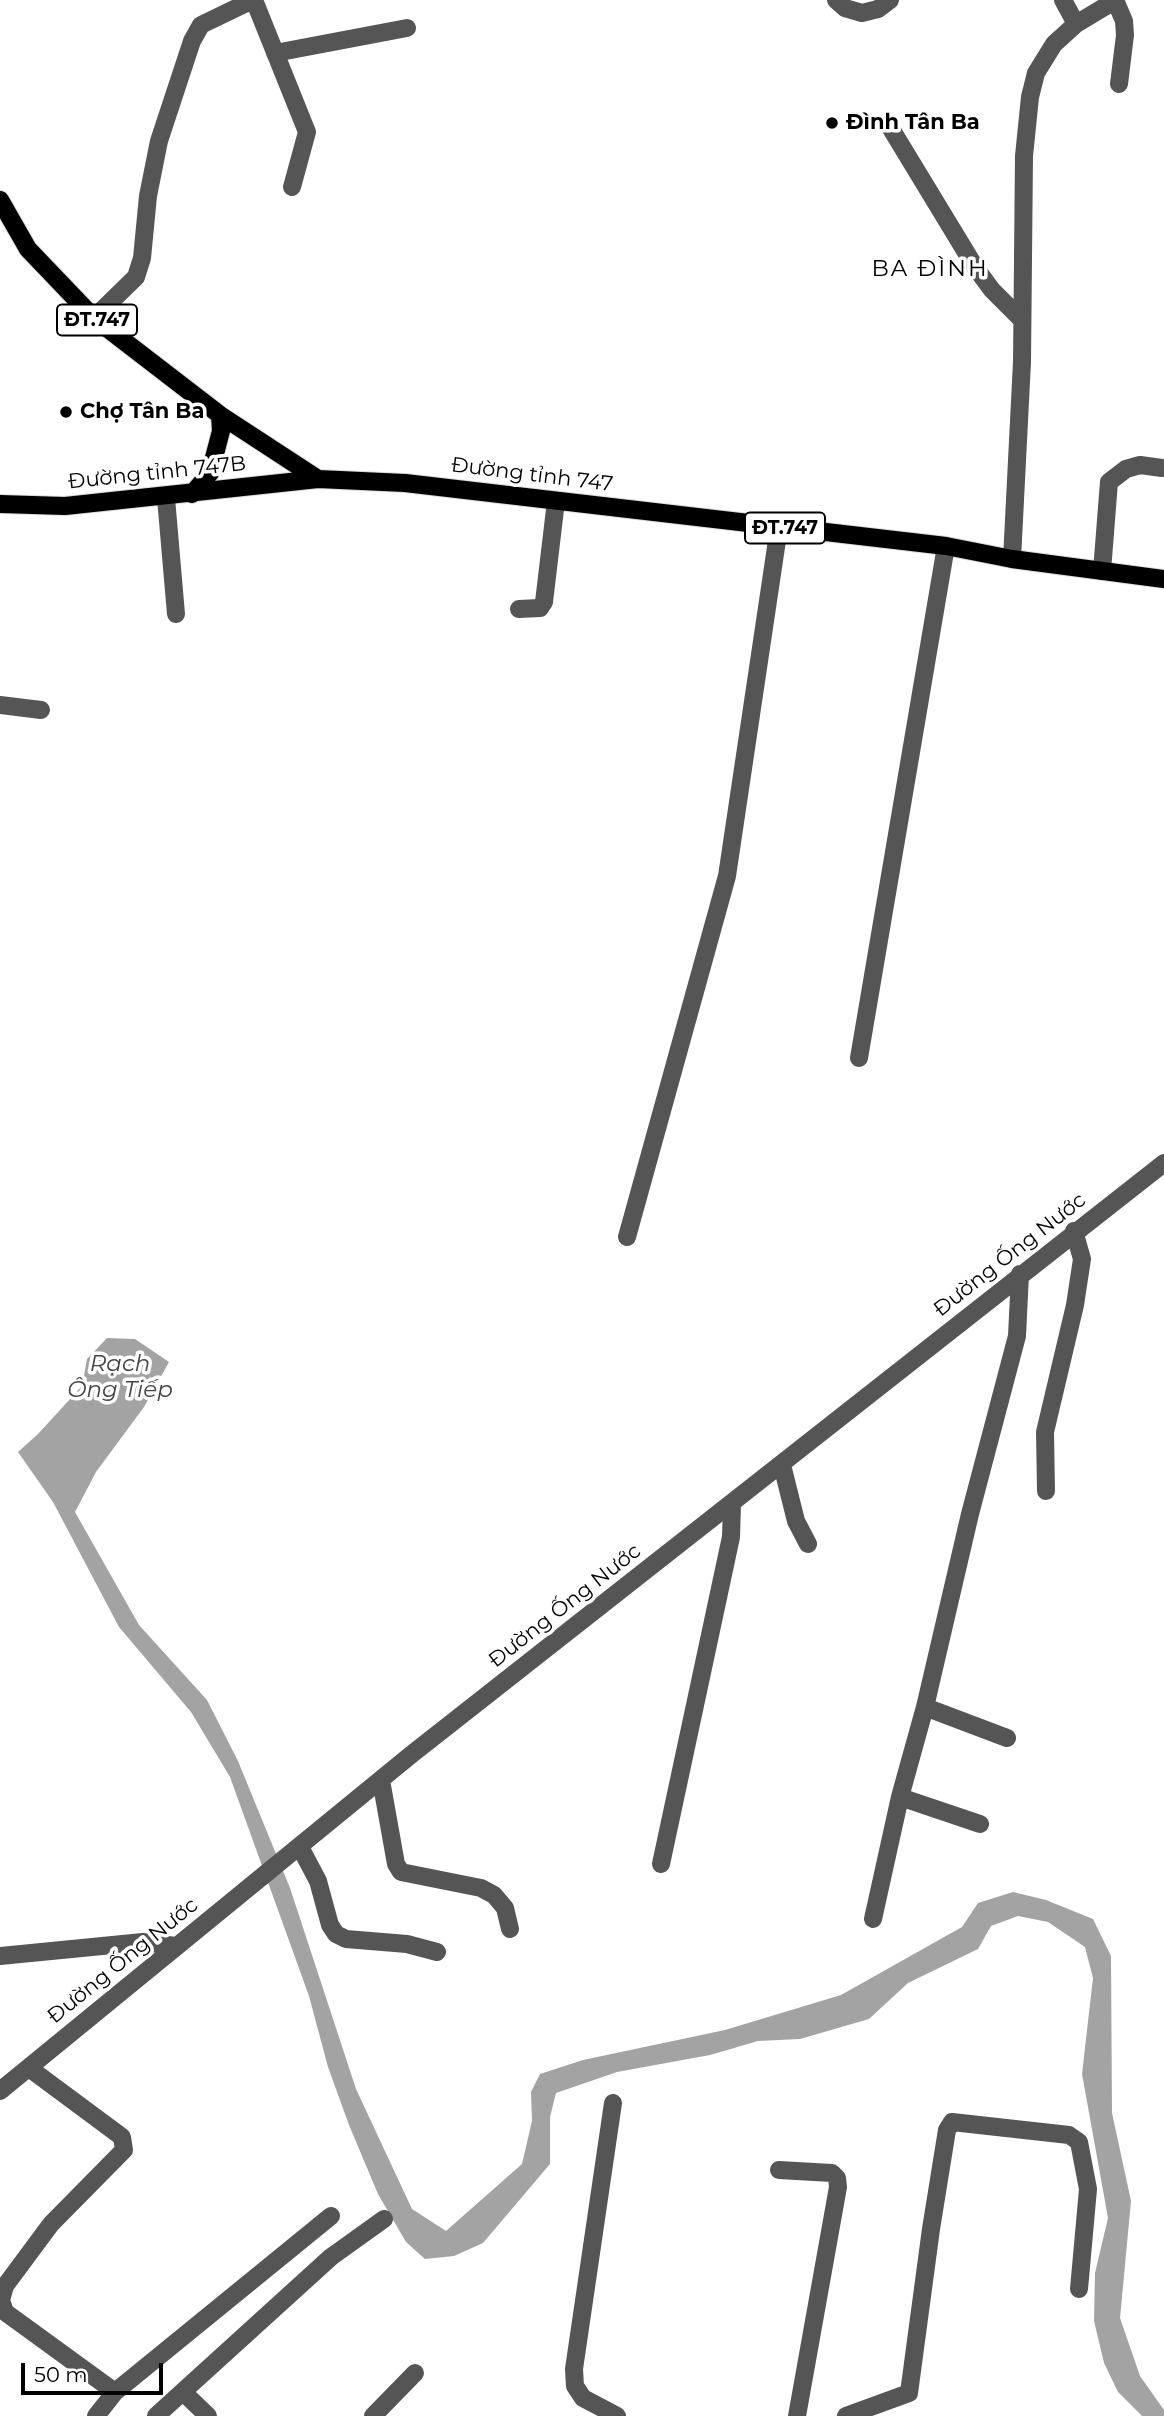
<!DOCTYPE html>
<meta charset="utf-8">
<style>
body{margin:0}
#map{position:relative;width:1164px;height:2416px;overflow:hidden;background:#fff;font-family:Montserrat,sans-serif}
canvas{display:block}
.scale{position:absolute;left:21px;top:2363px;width:142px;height:32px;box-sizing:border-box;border:4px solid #000;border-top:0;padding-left:9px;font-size:21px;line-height:24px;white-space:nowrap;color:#000;-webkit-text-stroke:5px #fff;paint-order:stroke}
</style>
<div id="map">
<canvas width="1164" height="2416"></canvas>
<div class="scale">50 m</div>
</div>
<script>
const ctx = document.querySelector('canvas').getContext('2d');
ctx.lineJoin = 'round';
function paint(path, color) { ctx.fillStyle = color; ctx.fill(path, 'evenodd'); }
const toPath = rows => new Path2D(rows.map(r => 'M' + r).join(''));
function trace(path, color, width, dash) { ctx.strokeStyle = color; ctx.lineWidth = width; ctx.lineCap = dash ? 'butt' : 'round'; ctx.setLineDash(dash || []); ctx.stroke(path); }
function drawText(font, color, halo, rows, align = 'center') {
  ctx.font = font + ' Montserrat,sans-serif'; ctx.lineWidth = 7; ctx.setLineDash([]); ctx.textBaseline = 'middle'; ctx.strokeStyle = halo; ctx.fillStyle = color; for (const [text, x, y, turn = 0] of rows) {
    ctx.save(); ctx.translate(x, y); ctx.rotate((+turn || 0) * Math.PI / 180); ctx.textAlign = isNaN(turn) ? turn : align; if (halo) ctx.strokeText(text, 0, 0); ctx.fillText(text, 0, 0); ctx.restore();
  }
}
const water = toPath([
 [107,1338,135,1339,169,1362,144,1407,96,1472,75,1512,139,1625,207,1700,238,1761,290,1888,356,2089,412,2209,446,2231,522,2164,532,2121,531,2092,540,2074,583,2060,725,2030,841,1995,962,1927,978,1903,1013,1892,1046,1900,1093,1919,1111,1956,1112,2113,1131,2201,1120,2318,1140,2376,1164,2410,1164,2416,1142,2416,1118,2392,1104,2363,1094,2321,1095,2273,1108,2218,1082,2074,1093,1978,1085,1947,1048,1922,1018,1916,991,1926,978,1949,908,1983,869,2019,800,2039,758,2041,710,2055,617,2072,556,2093,550,2117,550,2164,483,2243,454,2256,425,2259,406,2242,378,2194,349,2125,328,2067,309,1996,230,1777,191,1712,119,1627,53,1502,18,1452,38,1434,82,1386,87,1359]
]);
const minor = toPath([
 [254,0,307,132,292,187],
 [836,0,845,8,862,13,878,9,890,0],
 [1063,0,1076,24],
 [1115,0,1124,21,1125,35,1119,84],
 [275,53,407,28],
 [890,127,975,267,992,290,1020,318],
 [94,318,136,277,142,258,148,196,159,141,192,41,201,25,253,0],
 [166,498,176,614],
 [1012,559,1022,362,1024,156,1030,97,1036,73,1054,44,1076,24,1116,0],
 [1102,571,1109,482,1126,469,1140,465,1162,468],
 [519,609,540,608,544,602,556,501],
 [0,705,41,710],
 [859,1058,946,546],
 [627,1237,727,876,779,527],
 [782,1465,796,1521,808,1544],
 [1046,1491,1045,1432,1075,1305,1082,1259,1074,1231],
 [925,1707,900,1797,980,1824],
 [1007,1738,925,1707,970,1514,1017,1336,1020,1274],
 [381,1780,396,1864,401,1872,481,1888,494,1895,505,1908,510,1929],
 [300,1847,318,1881,330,1925,336,1934,346,1939,407,1944,437,1952],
 [661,1864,731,1537,732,1505],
 [873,1919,900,1797],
 [0,1956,143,1942,176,1946],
 [29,2068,122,2137,124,2150,51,2224,5,2286,1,2300,5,2312,115,2392,331,2216],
 [0,2091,412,1754,1164,1163],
 [613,2103,574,2369,575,2386,583,2398,617,2416],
 [779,2170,832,2173,837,2178,838,2187,797,2416],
 [183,2392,208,2416],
 [96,2416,115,2392],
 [156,2416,331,2257,384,2219],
 [373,2416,415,2373],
 [846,2416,909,2393,931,2229,947,2130,952,2122,1069,2135,1079,2142,1088,2189,1079,2289]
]);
const major = toPath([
 [0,200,28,249,94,318,220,415,318,479],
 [192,494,210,473,221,431,220,415],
 [0,504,65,506,318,479,405,483,946,546,1012,559,1164,579]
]);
const markers = [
 [832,123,7,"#000"],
 [66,412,7,"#000"]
];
const shields = [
 [97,320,80],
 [785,528,80]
];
const shieldNames = [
 ["ĐT.747",97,320],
 ["ĐT.747",785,528]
];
const poiNames = [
 ["Đình Tân Ba",846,123],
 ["Chợ Tân Ba",80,412]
];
const streetNames = [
 ["Đường tỉnh 747B",157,473,-6],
 ["Đường tỉnh 747",532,475,7],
 ["Đường Ống Nước",1010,1255,-38],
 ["Đường Ống Nước",565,1606,-38],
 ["Đường Ống Nước",123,1961,-39]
];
const neighbourhoodNames = [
 ["BA ĐÌNH",930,269]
];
const waterNames = [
 ["Rạch",120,1364],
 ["Ông Tiếp",120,1390]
];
paint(water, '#a3a3a3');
trace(major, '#dbdbdb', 20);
trace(minor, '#555', 18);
trace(major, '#000', 18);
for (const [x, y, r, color] of markers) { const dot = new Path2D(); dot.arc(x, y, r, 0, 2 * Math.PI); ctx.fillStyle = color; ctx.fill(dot); trace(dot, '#fff', 2.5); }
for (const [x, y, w] of shields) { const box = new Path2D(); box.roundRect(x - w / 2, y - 15.5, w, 31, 5); ctx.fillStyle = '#fff'; ctx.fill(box); trace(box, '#000', 2); }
drawText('bold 19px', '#000', null, shieldNames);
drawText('bold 21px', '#000', '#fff', poiNames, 'left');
drawText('21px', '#000', '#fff', streetNames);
ctx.letterSpacing = '2px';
drawText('23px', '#000', '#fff', neighbourhoodNames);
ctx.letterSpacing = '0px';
drawText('italic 23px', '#444', '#fff', waterNames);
</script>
